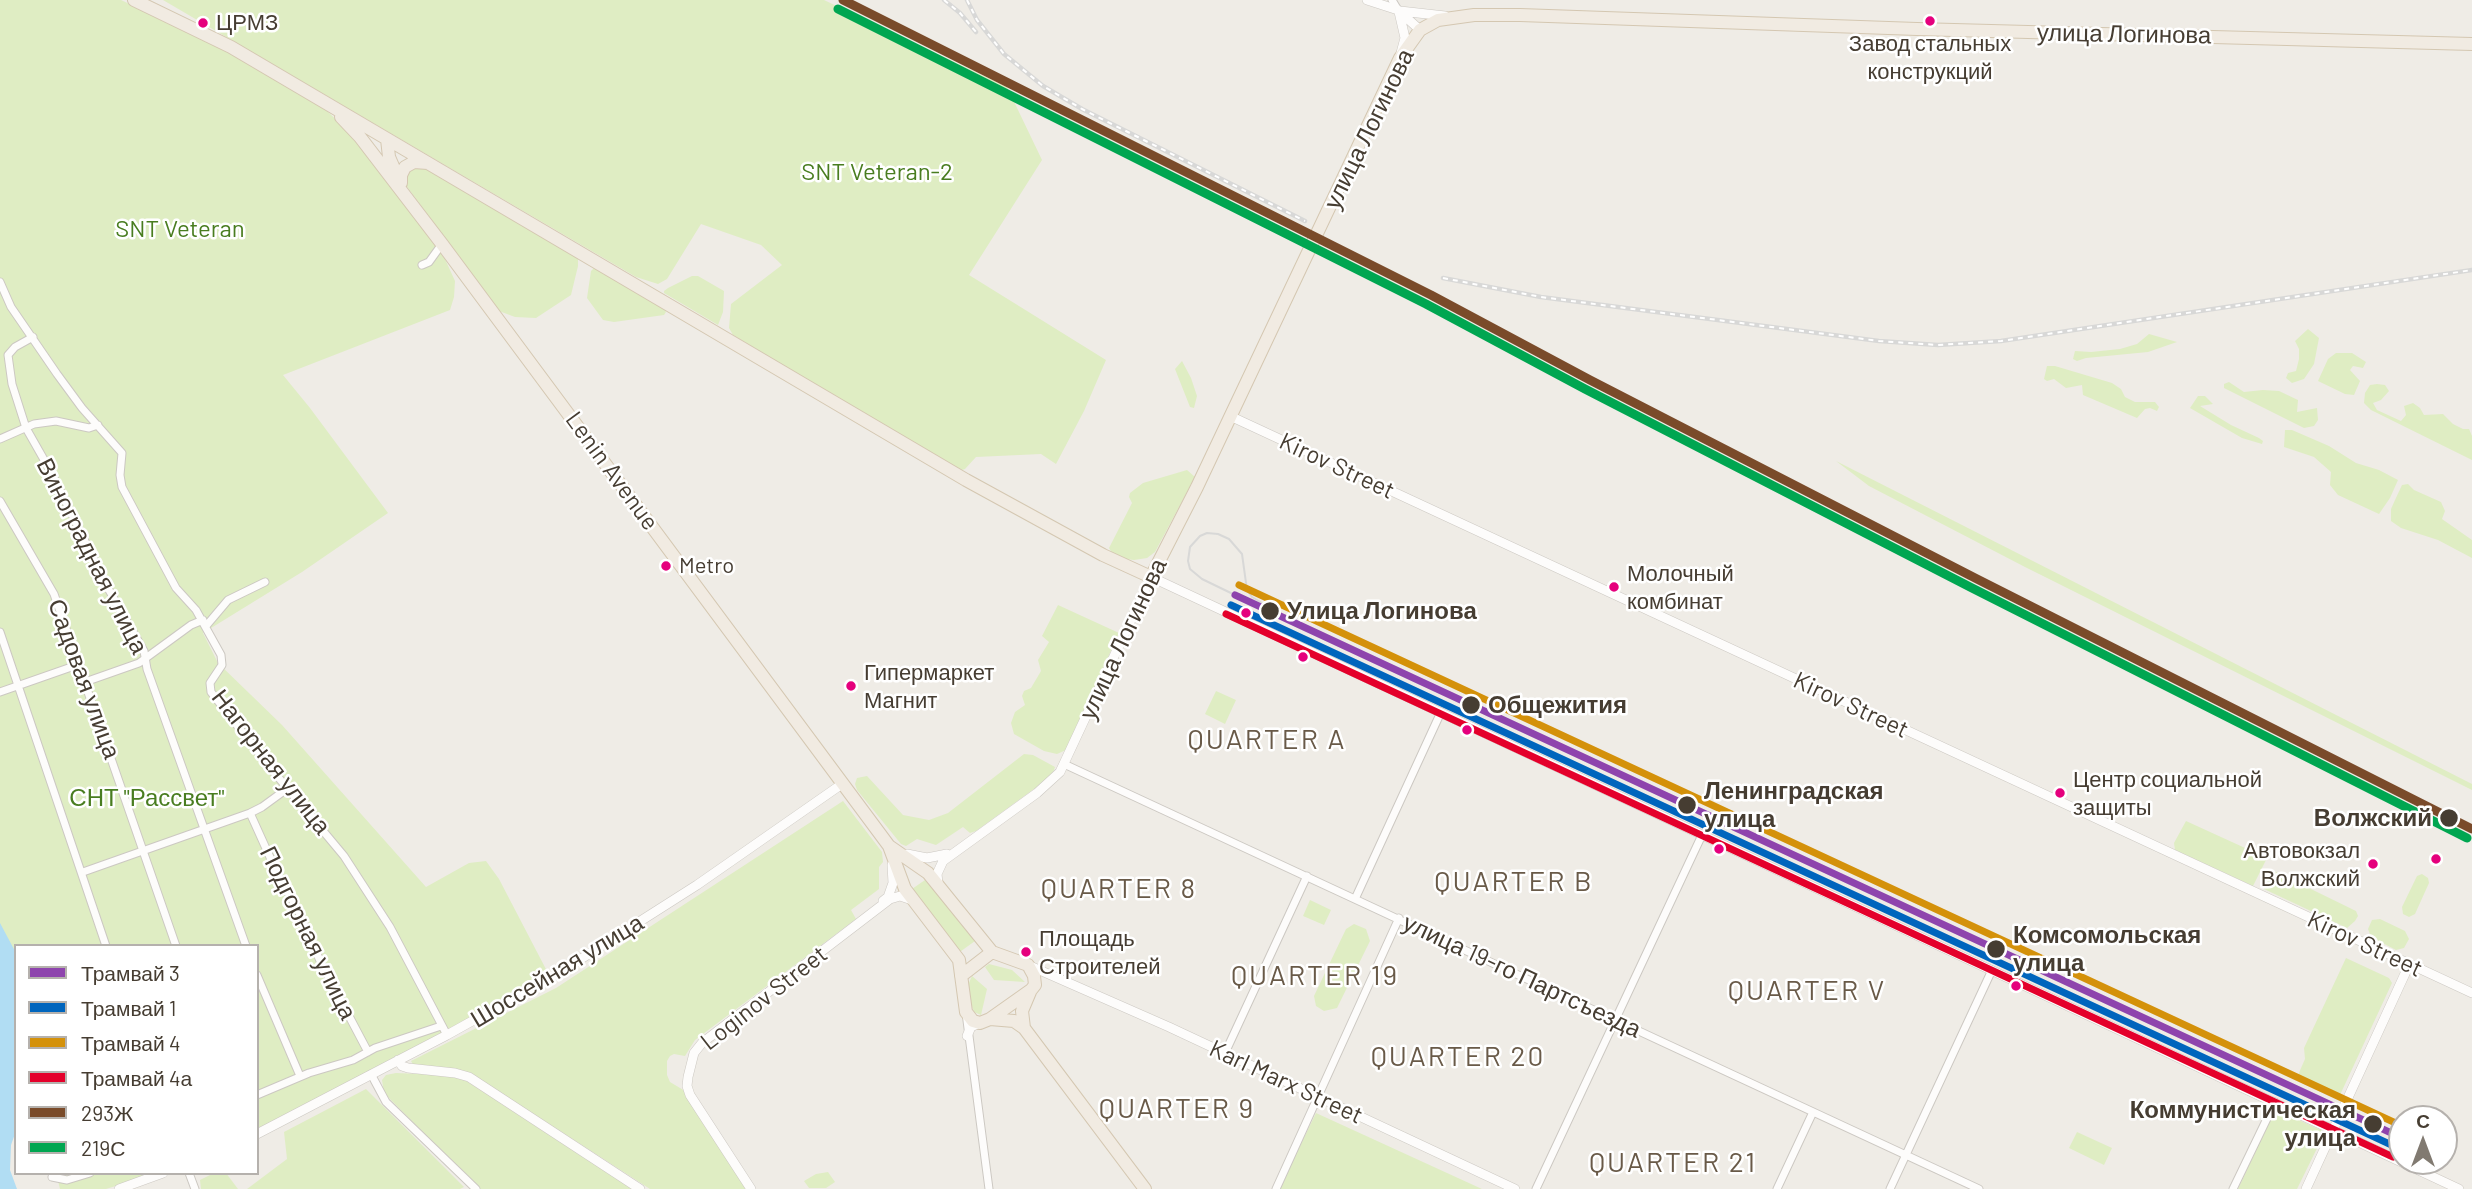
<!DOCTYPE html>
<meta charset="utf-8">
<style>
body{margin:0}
#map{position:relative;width:2472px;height:1189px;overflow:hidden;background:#efece6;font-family:Barlow,sans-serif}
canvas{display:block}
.legend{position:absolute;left:14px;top:944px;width:245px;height:231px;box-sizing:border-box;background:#fff;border:2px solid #b5b1ad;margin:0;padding:9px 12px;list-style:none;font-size:21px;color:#463d32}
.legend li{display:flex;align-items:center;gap:14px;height:35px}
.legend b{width:35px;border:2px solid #b5b1ad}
.north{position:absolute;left:2388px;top:1105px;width:70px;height:70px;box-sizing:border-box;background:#fff;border:2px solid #b5b1ad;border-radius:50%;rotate:0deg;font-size:19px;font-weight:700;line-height:28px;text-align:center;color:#463d32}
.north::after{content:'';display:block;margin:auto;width:24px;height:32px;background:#817a71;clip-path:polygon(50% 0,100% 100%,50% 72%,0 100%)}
</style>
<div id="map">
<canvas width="2472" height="1189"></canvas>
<ul class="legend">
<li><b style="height:9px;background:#8e44ad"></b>Трамвай 3</li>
<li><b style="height:9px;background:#0065bd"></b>Трамвай 1</li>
<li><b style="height:9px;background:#d4910a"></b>Трамвай 4</li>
<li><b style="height:9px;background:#e4002b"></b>Трамвай 4а</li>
<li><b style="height:9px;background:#7a4b2a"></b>293Ж</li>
<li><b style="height:9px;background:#00a651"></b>219С</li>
</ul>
<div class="north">С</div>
</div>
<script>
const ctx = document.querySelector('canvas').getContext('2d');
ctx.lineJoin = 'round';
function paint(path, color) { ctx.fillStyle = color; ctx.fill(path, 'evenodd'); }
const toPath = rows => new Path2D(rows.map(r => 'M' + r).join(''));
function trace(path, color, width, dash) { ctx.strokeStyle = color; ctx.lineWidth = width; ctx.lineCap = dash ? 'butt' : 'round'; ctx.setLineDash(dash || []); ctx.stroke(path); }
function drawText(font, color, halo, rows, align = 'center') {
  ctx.font = font + ' Barlow,sans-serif'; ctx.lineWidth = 5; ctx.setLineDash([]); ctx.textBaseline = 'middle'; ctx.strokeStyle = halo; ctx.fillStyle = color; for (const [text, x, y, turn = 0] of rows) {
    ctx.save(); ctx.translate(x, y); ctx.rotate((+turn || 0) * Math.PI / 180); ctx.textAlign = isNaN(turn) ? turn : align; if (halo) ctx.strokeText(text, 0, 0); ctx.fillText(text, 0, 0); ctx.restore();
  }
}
const green = toPath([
 [0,0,121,0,212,43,323,107,359,142,445,259,455,281,454,297,450,310,283,375,310,408,388,513,302,572,203,633,218,663,282,725,426,887,469,863,486,861,499,879,549,975,257,1132,257,946,16,946,16,957,0,925],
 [163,0,824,0,1007,87,1042,160,969,275,1106,360,1084,411,1056,464,1041,454,976,457,965,469,959,471,733,335,729,328,731,304,782,265,761,245,701,224,667,279,658,284,636,277],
 [424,167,573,253,578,258,578,266,571,295,536,318,515,317,499,311,405,184,405,175,410,168],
 [595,267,664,308,666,312,664,315,614,322,603,320,587,298,591,271],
 [692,276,698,276,724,291,723,312,718,325,664,293,664,291,668,288],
 [2308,329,2319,338,2314,364,2304,379,2292,383,2286,378,2288,373,2296,371,2299,359,2299,349,2295,341],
 [2149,334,2177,342,2148,352,2086,358,2077,361,2073,359,2075,351,2091,352,2120,349,2137,344],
 [2336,353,2352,353,2366,362,2363,368,2353,366,2350,370,2360,381,2354,395,2345,394,2318,381,2328,359],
 [1182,361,1191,378,1197,396,1194,408,1190,407,1175,369],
 [2047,366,2055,366,2112,383,2121,389,2125,397,2135,402,2155,402,2159,407,2157,411,2150,408,2145,409,2137,418,2083,395,2082,385,2066,388,2054,379,2047,381,2044,379],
 [2229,382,2244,392,2263,390,2279,391,2298,400,2297,412,2317,408,2318,420,2314,426,2304,428,2224,388,2224,384],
 [2377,384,2385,385,2389,391,2381,400,2373,403,2377,410,2401,421,2406,415,2404,406,2413,403,2420,408,2424,415,2443,414,2453,424,2463,429,2469,429,2472,436,2472,460,2371,410,2364,403,2365,393,2370,385],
 [2198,396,2205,396,2213,404,2200,406,2231,425,2259,438,2263,441,2262,444,2242,438,2190,408],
 [2285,430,2292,430,2329,446,2356,463,2379,470,2398,480,2390,498,2379,514,2338,495,2330,485,2331,472,2314,457,2284,447],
 [1836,461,2472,784,2472,790,2025,567,1869,486],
 [1187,470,1195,477,1155,552,1147,558,1134,560,1120,558,1112,553,1109,548,1132,503,1129,497,1130,493,1143,483],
 [2408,484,2414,490,2441,502,2445,511,2442,519,2472,540,2472,558,2438,540,2401,528,2391,521,2391,509,2395,500,2402,485],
 [1058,605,1119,633,1066,750,1057,754,1044,751,1014,734,1011,723,1015,712,1025,705,1022,696,1024,691,1031,688,1041,671,1038,660,1049,642,1042,636],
 [1216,691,1236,700,1225,724,1205,714],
 [1024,754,1033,755,1055,767,1052,776,976,831,970,833,963,827,936,845,917,839,906,846,901,844,857,790,855,784,857,778,867,776,903,815,929,820,948,813],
 [843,801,882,852,883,862,879,867,879,889,851,910,856,919,695,1040,685,1056,674,1054,670,1056,667,1061,667,1075,670,1082,685,1091,747,1189,650,1189,470,1073,414,1066,411,1061,556,988],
 [2186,821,2267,858,2253,886,2175,850,2174,843],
 [2272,870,2356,911,2358,916,2355,921,2347,928,2264,889],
 [2422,874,2428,878,2429,883,2415,914,2409,917,2403,914,2402,907,2417,876],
 [925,880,930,881,975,941,957,954,912,889],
 [1310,900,1331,910,1324,925,1303,916],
 [2380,919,2405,931,2409,939,2404,948,2396,950,2371,937,2368,929,2372,920],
 [1354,924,1366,929,1370,941,1337,1008,1324,1011,1316,1006,1314,996,1346,929],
 [2346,958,2389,978,2392,983,2340,1095,2298,1075,2305,1059,2304,1048],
 [989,964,1012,970,1025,982,994,980,985,967],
 [972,976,987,989,981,1015,974,1012,971,1004,968,985],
 [396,1073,445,1075,462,1078,632,1189,479,1189,384,1093,382,1080,386,1075],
 [366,1089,464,1187,460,1189,247,1189,287,1159,284,1132],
 [2275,1109,2325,1132,2297,1189,2238,1189],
 [1316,1113,1482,1189,1279,1189],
 [2077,1132,2112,1148,2104,1165,2069,1148],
 [828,1172,835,1182,826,1188,809,1188,804,1181,816,1174],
 [56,1173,157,1173,106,1189,60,1189],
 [214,1173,226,1173,238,1189,201,1189,200,1180]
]);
const water = toPath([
 [0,923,16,953,16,1131,11,1145,10,1170,17,1189,0,1189]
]);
const minor = toPath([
 [1392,0,1398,10],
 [422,265,429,262,442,244],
 [0,282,11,307,57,374,82,408,122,453,120,475,122,487,176,588,196,610,221,655,222,665,210,683,211,692,268,765,344,856,390,927,447,1035],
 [33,337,15,347,8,355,12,384,26,428,51,472,109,590,144,651,147,669,246,946],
 [0,439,34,424,56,421,89,428,98,425],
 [0,501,54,594,176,946],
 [206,626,228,600,265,582],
 [0,632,106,946],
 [85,682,139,663,191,625,203,620],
 [0,692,80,664],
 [1064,764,1979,1189],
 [250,813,278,875,298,910,321,963,368,1052],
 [83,872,250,813,262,807,288,788],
 [1355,899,1441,712],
 [257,975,300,1076],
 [966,1013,989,1189],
 [1225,1053,1307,876],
 [371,1074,386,1102,476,1189],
 [257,1095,309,1073,353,1060,375,1048,441,1026],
 [189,1173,195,1189],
 [52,1177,67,1180,90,1173],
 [1276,1189,1399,918],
 [1536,1189,1702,835],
 [1777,1189,1813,1112],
 [1890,1189,1992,970],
 [2233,1189,2275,1102]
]);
const tertiary = toPath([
 [1367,0,1398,10,1420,30],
 [1400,11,1445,16],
 [1399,12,1405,38,1401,53],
 [1230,416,2472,993],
 [907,854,927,858,947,854],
 [938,883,937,874,943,861,1037,793,1060,772,1151,577,2459,1189],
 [883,901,888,897,893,883,892,865],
 [1028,965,1169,1027,1515,1189],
 [967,1036,971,1027,980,1023],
 [398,1060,402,1066,408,1068,455,1073,469,1077,640,1189],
 [257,1134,447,1035,562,971,697,885,842,784],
 [119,1189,163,1173],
 [751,1189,690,1095,687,1086,688,1077,694,1053,702,1043,890,899,900,896,912,900],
 [2306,1189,2409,965]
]);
const primary = toPath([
 [134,0,231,47,966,480,1103,555,1151,577,1197,487,1400,58,1420,30,1438,20,1474,15,1520,15,1917,29,2472,44],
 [341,117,360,137,442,244,889,846,905,889,959,960,966,1012,973,1021,980,1023,990,1019,1031,990,1035,985,1034,976,1028,965,992,952,928,873,889,846],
 [387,139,389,157,399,180],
 [401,183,401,175,405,167,414,162,428,163],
 [961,976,992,952],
 [990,1019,1014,1021,1024,1028,1145,1189],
 [1024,1028,1022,1011,1030,992]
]);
const tram = toPath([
 [1235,595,1202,579,1190,569,1188,561,1190,547,1200,536,1207,533,1218,534,1229,539,1242,554,1247,590,1252,597,1272,609]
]);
const rail = toPath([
 [944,0,960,13,976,32],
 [967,0,977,20,1004,54,1043,86,1082,109,1305,221],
 [1443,278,1541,297,1879,341,1938,345,2001,341,2472,270]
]);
const rail1 = toPath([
 [843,0,1431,295,1590,380,1977,579,2472,829]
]);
const rail2 = toPath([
 [838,9,1426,304,1585,389,1972,588,2467,838]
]);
const tram1 = toPath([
 [1235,595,2402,1138]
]);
const tram2 = toPath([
 [1231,605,2398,1148]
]);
const tram3 = toPath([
 [1239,585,2402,1126]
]);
const tram4 = toPath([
 [1226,614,2393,1157]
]);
const markers = [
 [1930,21,6,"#e5007d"],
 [203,23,6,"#e5007d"],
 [666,566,6,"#e5007d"],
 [1614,587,6,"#e5007d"],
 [1270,611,10,"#463d32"],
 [1246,613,6,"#e5007d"],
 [1303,657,6,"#e5007d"],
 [851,686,6,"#e5007d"],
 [1471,705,10,"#463d32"],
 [1467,730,6,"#e5007d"],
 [2060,793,6,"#e5007d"],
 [1687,805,10,"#463d32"],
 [2449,818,10,"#463d32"],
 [1719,849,6,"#e5007d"],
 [2436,859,6,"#e5007d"],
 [2373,864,6,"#e5007d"],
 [1996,949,10,"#463d32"],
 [1026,952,6,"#e5007d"],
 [2016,986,6,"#e5007d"],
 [2373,1124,10,"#463d32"]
];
const busNames = [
 ["ЦРМЗ",216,23],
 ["Завод стальных",1930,44,"center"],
 ["конструкций",1930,72,"center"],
 ["Metro",679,566],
 ["Молочный",1627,574],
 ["комбинат",1627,602],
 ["Гипермаркет",864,673],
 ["Магнит",864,701],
 ["Центр социальной",2073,780],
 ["защиты",2073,808],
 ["Автовокзал",2360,851,"right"],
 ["Волжский",2360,879,"right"],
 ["Площадь",1039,939],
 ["Строителей",1039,967]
];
const streetNames = [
 ["улица Логинова",2124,34,1],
 ["улица Логинова",1369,129,-64],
 ["Kirov Street",1337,466,25],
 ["Lenin Avenue",612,471,54],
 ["Виноградная улица",92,556,63],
 ["улица Логинова",1123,639,-65],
 ["Садовая улица",84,679,70],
 ["Kirov Street",1851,705,25],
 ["Нагорная улица",271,762,52],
 ["Подгорная улица",308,933,64],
 ["Kirov Street",2365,944,25],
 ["Шоссейная улица",557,971,-31],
 ["улица 19-го Партсъезда",1522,976,25],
 ["Loginov Street",764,998,-38],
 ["Karl Marx Street",1286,1082,25]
];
const parkNames = [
 ["SNT Veteran-2",877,172],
 ["SNT Veteran",180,229],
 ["СНТ \"Рассвет\"",147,798]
];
const stopNames = [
 ["Улица Логинова",1287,611],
 ["Общежития",1488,705],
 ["Ленинградская",1704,791],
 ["улица",1704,819],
 ["Волжский",2432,818,"right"],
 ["Комсомольская",2013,935],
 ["улица",2013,963],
 ["Коммунистическая",2356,1110,"right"],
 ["улица",2356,1138,"right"]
];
const quarterNames = [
 ["QUARTER A",1267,740],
 ["QUARTER B",1514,882],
 ["QUARTER 8",1119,889],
 ["QUARTER 19",1315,976],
 ["QUARTER V",1807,991],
 ["QUARTER 20",1458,1057],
 ["QUARTER 9",1177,1109],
 ["QUARTER 21",1673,1163]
];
paint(green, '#dfedc3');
paint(water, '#b1ddf3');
trace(minor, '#ccc8c2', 9);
trace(tertiary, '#ccc8c2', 10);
trace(primary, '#d4c7b1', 14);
trace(minor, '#fdfcfb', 7);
trace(tertiary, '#fdfcfb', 9);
trace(primary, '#f1ebe2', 12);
trace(tram, '#d8d8d7', 2);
trace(rail, '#d8d8d7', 4.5);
trace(rail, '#fff', 2, [5]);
trace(rail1, '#7a4b2a', 9);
trace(rail2, '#00a651', 9);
trace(tram1, '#8e44ad', 7);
trace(tram2, '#0065bd', 7);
trace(tram3, '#d4910a', 7);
trace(tram4, '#e4002b', 7);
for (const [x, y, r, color] of markers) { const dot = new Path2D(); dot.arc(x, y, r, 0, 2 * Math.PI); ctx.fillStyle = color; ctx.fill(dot); trace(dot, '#fff', 2.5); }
drawText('22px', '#463d32', '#fff', busNames, 'left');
drawText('24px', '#463d32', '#fff', streetNames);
drawText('24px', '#497d20', '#fff', parkNames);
drawText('bold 24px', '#463d32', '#fff', stopNames, 'left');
ctx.letterSpacing = '2px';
drawText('28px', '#695a48', '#fff', quarterNames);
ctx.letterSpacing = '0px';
</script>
